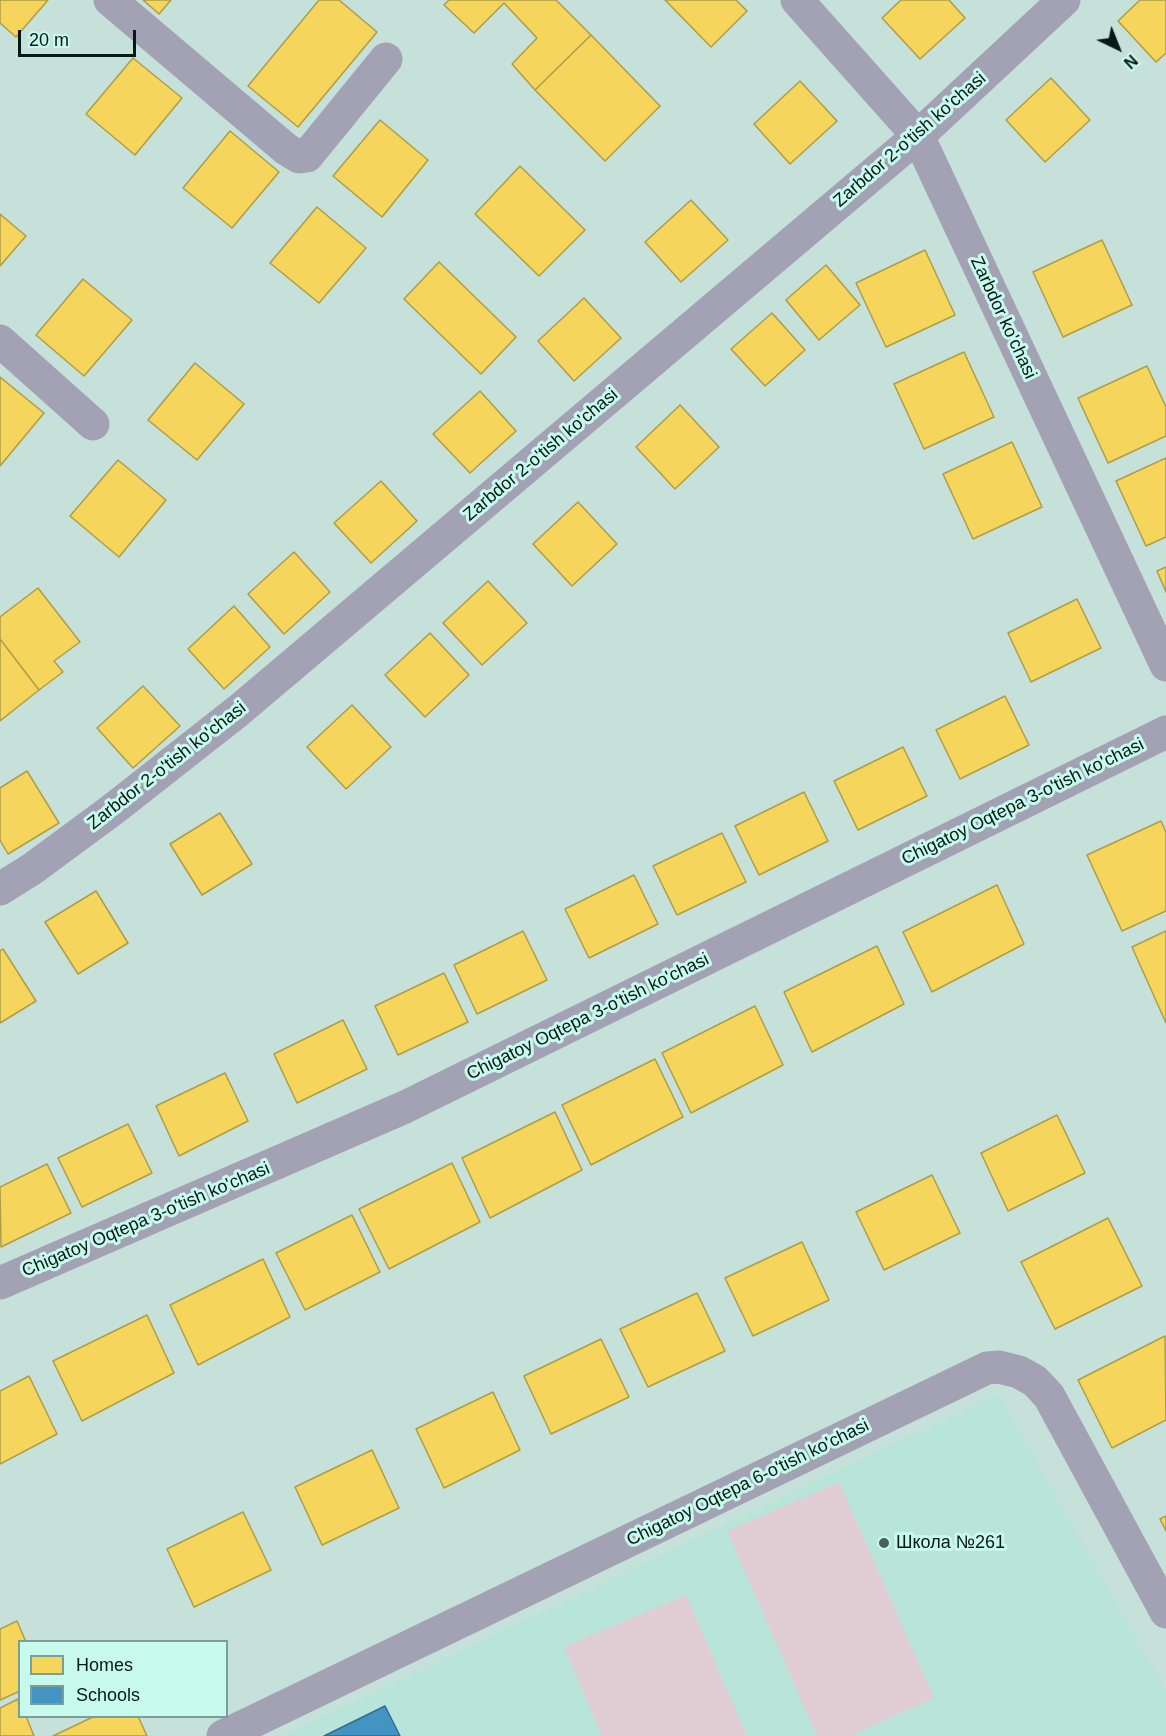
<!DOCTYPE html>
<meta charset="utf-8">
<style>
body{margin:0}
#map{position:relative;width:1166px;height:1736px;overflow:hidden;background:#c6e1da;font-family:Arial,sans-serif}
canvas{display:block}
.legend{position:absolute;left:18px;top:1640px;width:210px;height:78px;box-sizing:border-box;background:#c8f9ed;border:2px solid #7a9f97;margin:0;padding:8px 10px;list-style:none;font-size:18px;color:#061915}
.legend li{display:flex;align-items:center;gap:12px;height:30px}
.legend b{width:30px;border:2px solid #7a9f97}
.north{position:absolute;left:1088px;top:18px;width:60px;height:60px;-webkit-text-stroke:4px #c8f9ed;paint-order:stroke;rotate:137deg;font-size:16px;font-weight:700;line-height:24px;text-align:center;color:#061915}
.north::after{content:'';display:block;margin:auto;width:21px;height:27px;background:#061915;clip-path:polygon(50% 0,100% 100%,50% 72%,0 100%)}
.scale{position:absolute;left:18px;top:30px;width:118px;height:27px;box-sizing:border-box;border:3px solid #061915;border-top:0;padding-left:8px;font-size:18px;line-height:21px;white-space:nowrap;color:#061915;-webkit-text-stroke:4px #c8f9ed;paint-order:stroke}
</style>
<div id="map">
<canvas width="1166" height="1736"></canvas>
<ul class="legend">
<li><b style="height:16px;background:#f6d55c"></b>Homes</li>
<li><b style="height:16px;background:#4393c3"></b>Schools</li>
</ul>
<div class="north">N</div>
<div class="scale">20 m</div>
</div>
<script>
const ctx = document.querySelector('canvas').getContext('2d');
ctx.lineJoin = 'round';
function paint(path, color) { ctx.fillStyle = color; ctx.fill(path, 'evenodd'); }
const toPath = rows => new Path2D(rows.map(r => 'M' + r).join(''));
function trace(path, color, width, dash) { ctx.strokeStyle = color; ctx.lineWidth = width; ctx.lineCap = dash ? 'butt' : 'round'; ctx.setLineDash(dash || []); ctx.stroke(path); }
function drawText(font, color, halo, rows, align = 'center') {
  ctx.font = font + ' Arial,sans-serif'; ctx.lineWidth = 6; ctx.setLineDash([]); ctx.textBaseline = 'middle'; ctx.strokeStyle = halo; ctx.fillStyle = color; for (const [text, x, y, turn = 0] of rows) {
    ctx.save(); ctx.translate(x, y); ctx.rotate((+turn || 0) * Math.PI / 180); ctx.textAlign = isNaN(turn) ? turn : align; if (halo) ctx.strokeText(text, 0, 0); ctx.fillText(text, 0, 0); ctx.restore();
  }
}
const built = toPath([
 [998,1394,1166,1692,1166,1736,283,1736]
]);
const green = toPath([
 [839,1482,934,1698,850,1736,817,1736,727,1531],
 [686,1595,747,1736,602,1736,564,1647]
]);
const homes = toPath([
 [0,0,48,0,16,37,0,23,0,0],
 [143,0,171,0,159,14,143,0],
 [319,0,339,0,377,32,298,127,248,86,319,0],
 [449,0,556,0,591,35,535,90,512,64,537,38,504,3,474,33,444,5,449,0],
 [665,0,736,0,747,11,711,47,665,0],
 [901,0,949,0,965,18,920,59,882,18,901,0],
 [1140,0,1166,0,1166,53,1156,62,1118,21,1140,0],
 [591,35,660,106,605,161,535,90,591,35],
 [133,58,182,98,135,155,86,114,133,58],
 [1051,78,1090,120,1045,162,1006,120,1051,78],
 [800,81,837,121,790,164,754,124,800,81],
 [380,120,428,160,382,217,333,176,380,120],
 [230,131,279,172,232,228,183,188,230,131],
 [520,166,585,230,539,276,475,214,520,166],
 [691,200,728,240,681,282,645,242,691,200],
 [317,207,366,248,319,303,270,263,317,207],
 [0,214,26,236,0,266,0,214],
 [1102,240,1132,305,1063,337,1033,272,1102,240],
 [925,250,955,315,886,347,856,283,925,250],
 [439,262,516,337,481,374,404,299,439,262],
 [826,265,860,305,819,340,786,300,826,265],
 [83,279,132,320,84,376,36,335,83,279],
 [584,298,621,338,574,381,538,341,584,298],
 [772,313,805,350,765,386,731,349,772,313],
 [964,352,994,417,924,449,894,384,964,352],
 [195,363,244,404,197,460,148,420,195,363],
 [1147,366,1166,407,1166,436,1108,463,1078,398,1147,366],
 [0,377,44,413,0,466,0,377],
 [480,391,516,431,470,473,433,434,480,391],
 [680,405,719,447,675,489,636,447,680,405],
 [1012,442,1042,507,973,539,943,474,1012,442],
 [1166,458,1166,537,1146,546,1116,481,1166,458],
 [118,460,166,500,119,557,70,516,118,460],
 [381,481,417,521,371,563,334,523,381,481],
 [578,502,617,544,572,586,533,544,578,502],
 [294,552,330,592,284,634,248,594,294,552],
 [1166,567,1166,592,1157,571,1166,567],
 [488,581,527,623,482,665,443,623,488,581],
 [38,588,80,642,54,661,63,672,39,690,0,639,0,617,38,588],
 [1077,599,1101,648,1031,682,1008,633,1077,599],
 [234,606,270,647,224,689,188,649,234,606],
 [430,633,469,675,425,717,385,675,430,633],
 [0,639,39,690,0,721,0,639],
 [143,686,180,726,133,768,97,728,143,686],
 [1005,696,1029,745,960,779,936,730,1005,696],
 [352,705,391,747,346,789,307,747,352,705],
 [903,747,927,796,858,830,834,781,903,747],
 [27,771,59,823,8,854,0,840,0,788,27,771],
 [804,792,828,841,759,875,735,826,804,792],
 [220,813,252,864,202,895,170,844,220,813],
 [1161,821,1166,832,1166,911,1122,931,1087,855,1161,821],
 [722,833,746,882,677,915,653,866,722,833],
 [634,875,658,924,589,958,565,909,634,875],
 [997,885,1024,944,932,992,903,932,997,885],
 [96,891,128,943,78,974,45,922,96,891],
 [523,931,547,980,477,1014,454,965,523,931],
 [1166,931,1166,1023,1132,947,1166,931],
 [877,946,904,1004,812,1052,784,992,877,946],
 [3,949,36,1001,0,1023,0,951,3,949],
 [444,973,468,1022,398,1055,375,1006,444,973],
 [755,1006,783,1065,691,1113,662,1053,755,1006],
 [343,1020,367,1069,297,1103,274,1054,343,1020],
 [655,1059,683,1117,591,1165,562,1105,655,1059],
 [225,1073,248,1121,179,1156,156,1106,225,1073],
 [555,1112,582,1170,490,1218,462,1158,555,1112],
 [1057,1115,1085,1173,1008,1211,981,1153,1057,1115],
 [128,1124,152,1173,82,1207,58,1158,128,1124],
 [452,1163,480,1222,389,1269,359,1209,452,1163],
 [47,1164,71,1213,1,1247,0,1187,47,1164],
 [932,1175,960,1233,884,1270,856,1212,932,1175],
 [352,1215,380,1272,305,1310,276,1253,352,1215],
 [1108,1218,1142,1286,1055,1329,1021,1262,1108,1218],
 [802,1242,829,1300,753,1336,725,1278,802,1242],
 [263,1259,290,1317,198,1365,170,1305,263,1259],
 [697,1293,725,1351,648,1387,620,1329,697,1293],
 [147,1315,174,1373,82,1421,53,1361,147,1315],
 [1165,1336,1166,1420,1112,1448,1078,1380,1165,1336],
 [601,1339,629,1397,551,1434,524,1376,601,1339],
 [29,1376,57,1434,0,1464,0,1391,29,1376],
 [493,1392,520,1450,444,1488,416,1429,493,1392],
 [372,1450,399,1508,322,1545,295,1487,372,1450],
 [243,1512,271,1570,194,1607,167,1549,243,1512],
 [1166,1516,1166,1531,1160,1519,1166,1516],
 [17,1621,26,1642,20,1642,20,1691,0,1700,0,1629,17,1621],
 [18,1699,20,1716,26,1716,34,1736,0,1736,0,1708,18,1699],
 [95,1716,138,1716,147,1736,53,1736,95,1716]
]);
const schools = toPath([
 [385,1706,400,1736,324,1736,385,1706]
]);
const street = toPath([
 [110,0,286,149,299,157,307,156,386,59],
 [797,0,918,136,1166,665],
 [0,341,93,424],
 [0,889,32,869,112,810,238,711,918,136,1064,0],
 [0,1283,405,1107,1166,732],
 [223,1736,987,1368,999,1367,1019,1372,1035,1381,1049,1396,1166,1612]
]);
const markers = [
 [884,1543,6,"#495f5a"]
];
const streetNames = [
 ["Zarbdor 2-o'tish ko'chasi",910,140,-41],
 ["Zarbdor ko'chasi",1003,318,65],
 ["Zarbdor 2-o'tish ko'chasi",541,455,-40],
 ["Zarbdor 2-o'tish ko'chasi",167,766,-38],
 ["Chigatoy Oqtepa 3-o'tish ko'chasi",1023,802,-26],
 ["Chigatoy Oqtepa 3-o'tish ko'chasi",588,1017,-26],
 ["Chigatoy Oqtepa 3-o'tish ko'chasi",146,1220,-23],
 ["Chigatoy Oqtepa 6-o'tish ko'chasi",748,1483,-26]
];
const poiNames = [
 ["Школа №261",896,1543]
];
paint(built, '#b8e4d9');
paint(green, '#e0cdd3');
paint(homes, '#f6d55c');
trace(homes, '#ae9d47', 1.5);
paint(schools, '#4393c3');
trace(schools, '#316e8f', 1.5);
trace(street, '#a3a1b4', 33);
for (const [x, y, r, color] of markers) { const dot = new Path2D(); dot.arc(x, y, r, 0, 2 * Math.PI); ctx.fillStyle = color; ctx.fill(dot); trace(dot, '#c8f9ed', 2); }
drawText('18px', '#061915', '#c8f9ed', streetNames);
drawText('18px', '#061915', '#c8f9ed', poiNames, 'left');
</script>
